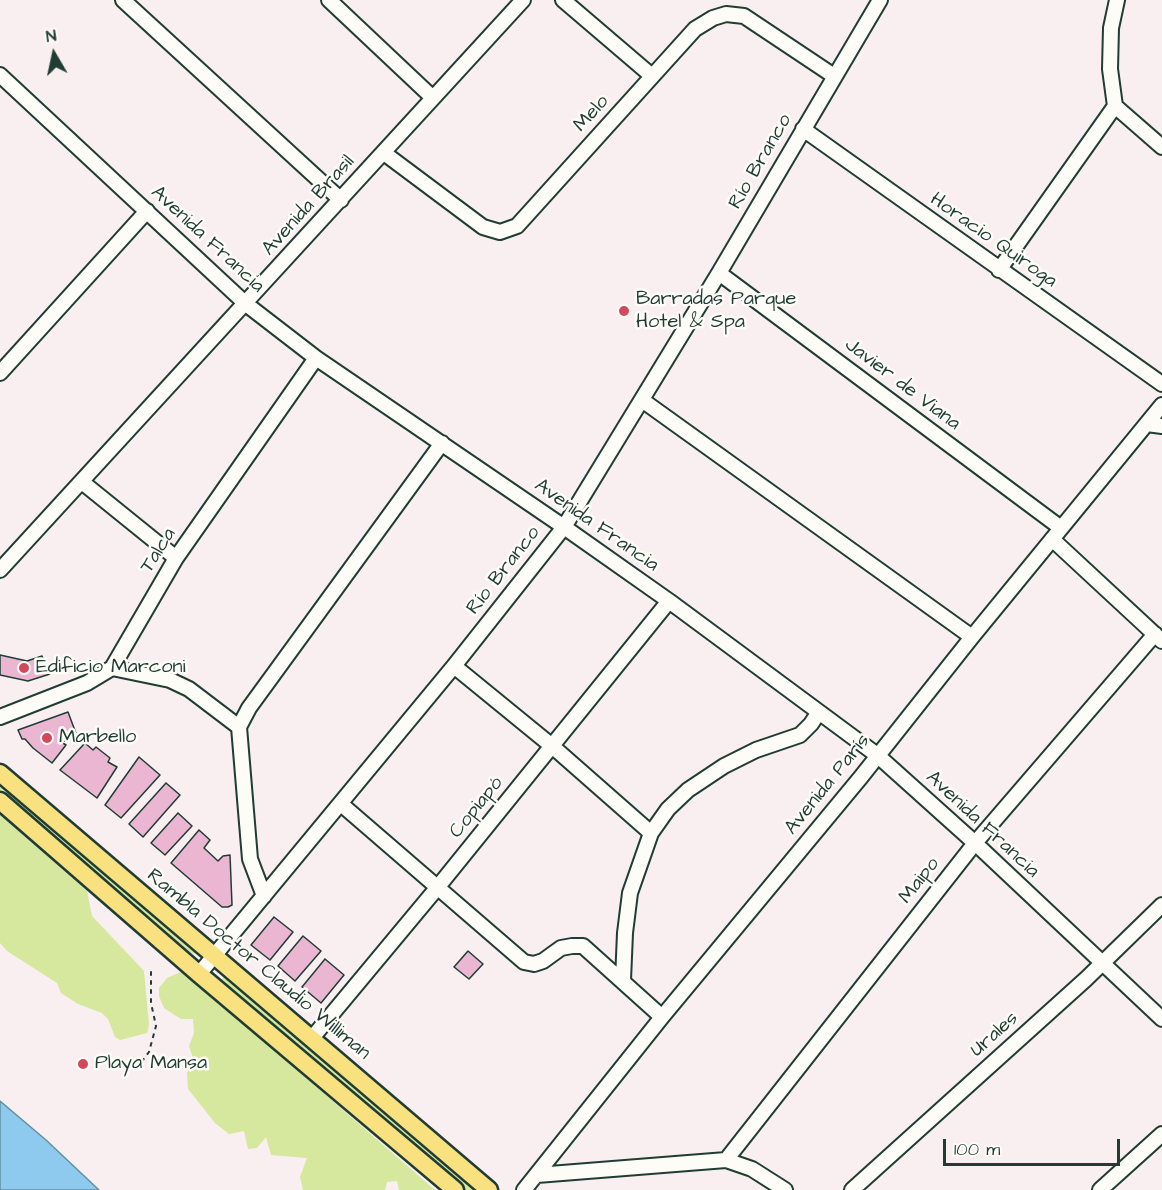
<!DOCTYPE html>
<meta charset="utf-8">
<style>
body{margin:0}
#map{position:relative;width:1162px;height:1190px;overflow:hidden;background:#f9eef0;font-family:"Architects Daughter",sans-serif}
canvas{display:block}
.north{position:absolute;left:24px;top:24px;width:60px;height:60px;-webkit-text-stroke:4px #fdfcf7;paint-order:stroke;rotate:351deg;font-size:16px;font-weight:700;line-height:24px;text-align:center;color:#1f3d34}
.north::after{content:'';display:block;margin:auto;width:21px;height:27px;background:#1f3d34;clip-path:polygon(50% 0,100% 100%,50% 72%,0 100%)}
.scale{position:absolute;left:943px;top:1139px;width:177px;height:27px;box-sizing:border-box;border:3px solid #1f3d34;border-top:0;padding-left:8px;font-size:18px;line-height:21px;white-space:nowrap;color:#1f3d34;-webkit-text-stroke:4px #fdfcf7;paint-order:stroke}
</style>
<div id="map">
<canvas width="1162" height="1190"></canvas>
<div class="north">N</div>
<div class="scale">100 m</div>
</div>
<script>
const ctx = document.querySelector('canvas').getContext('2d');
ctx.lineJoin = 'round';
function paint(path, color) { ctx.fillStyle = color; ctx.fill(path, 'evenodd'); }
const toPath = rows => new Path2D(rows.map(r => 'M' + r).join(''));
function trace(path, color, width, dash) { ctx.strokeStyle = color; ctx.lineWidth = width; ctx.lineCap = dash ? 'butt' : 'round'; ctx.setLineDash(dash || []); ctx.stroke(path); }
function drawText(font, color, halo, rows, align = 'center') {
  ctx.font = font + ' "Architects Daughter",sans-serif'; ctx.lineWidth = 5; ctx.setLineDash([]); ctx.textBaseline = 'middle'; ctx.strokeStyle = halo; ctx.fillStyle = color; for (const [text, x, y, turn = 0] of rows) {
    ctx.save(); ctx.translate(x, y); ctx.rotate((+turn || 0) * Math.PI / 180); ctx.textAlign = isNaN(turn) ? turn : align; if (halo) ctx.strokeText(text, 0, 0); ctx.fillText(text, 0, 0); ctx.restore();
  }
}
const green = toPath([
 [0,778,198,951,197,953,194,954,187,951,0,790],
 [0,815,87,891,92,916,144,971,149,1025,147,1033,120,1040,115,1037,108,1019,102,1013,78,1004,61,993,57,983,7,951,0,943],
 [183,971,435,1190,399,1190,397,1181,387,1182,385,1190,303,1190,300,1177,307,1158,271,1155,266,1137,257,1148,248,1149,244,1131,229,1134,215,1123,188,1089,187,1073,193,1058,189,1046,194,1033,193,1019,181,1019,173,1014,164,1008,159,996,159,988,167,978],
 [225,975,478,1190,465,1190,230,988,222,979]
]);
const water = toPath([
 [0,1101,46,1140,99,1190,0,1190,0,1101]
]);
const building = toPath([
 [0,655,27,661,42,656,50,674,28,681,0,675,0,655],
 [68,712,77,736,73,739,61,742,66,745,52,763,33,748,25,739,22,739,18,730,68,712],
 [85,743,93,750,96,747,110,758,108,762,117,767,97,798,60,770,85,743],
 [139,757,160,775,121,818,105,805,139,757],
 [166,783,180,795,143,837,129,824,166,783],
 [178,813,192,826,165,855,151,843,178,813],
 [199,830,210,840,204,848,218,861,223,856,230,855,232,905,228,907,222,907,171,863,199,830],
 [274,917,293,932,270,960,251,945,274,917],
 [303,936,321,951,295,981,278,966,303,936],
 [468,951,483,964,469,979,454,967,468,951],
 [325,959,344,975,321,1003,302,987,325,959]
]);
const path = toPath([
 [136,1069,149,1052,156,1026,151,1003,151,969]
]);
const minor = toPath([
 [123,0,341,200],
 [329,0,433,98],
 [563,0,652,76],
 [1117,0,1111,28,1110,69,1115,106,1162,147],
 [0,75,246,304,316,358,564,527,669,601,877,755,975,843,1162,1019],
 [803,129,1162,384],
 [384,153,483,227,500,232,517,226,695,29,713,18,726,14,744,16,834,76],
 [999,270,1115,106],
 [719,273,1061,528],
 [0,373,147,211],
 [642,400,972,637],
 [1147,424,1162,426],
 [82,482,176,558],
 [1052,539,1162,641],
 [0,570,523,0],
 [454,666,552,746,651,833],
 [112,668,170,680,189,689,239,727,250,859,264,896],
 [0,717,87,683,112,668,176,558,316,358],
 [239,727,249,708,442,443],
 [341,804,524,962,534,964,543,961,561,948,572,946,583,946,662,1017],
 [199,974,454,666,564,527,719,273,880,0],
 [623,980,625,933,630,893,651,833,668,809,688,790,724,766,756,750,800,735,811,724,819,712],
 [312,1038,437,888,669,601],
 [726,1160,975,843,1155,634],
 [537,1175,726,1160,752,1169,785,1190],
 [524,1190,662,1017,861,777,972,637,1162,405],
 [852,1190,1086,979,1162,905],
 [1100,1190,1162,1134]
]);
const major = toPath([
 [0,773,489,1190],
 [0,801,199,974,455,1190]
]);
const markers = [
 [624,311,6,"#d1495b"],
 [24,668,6,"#d1495b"],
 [47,738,6,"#d1495b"],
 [83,1064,6,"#d1495b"]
];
const streetNames = [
 ["Melo",592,114,-48],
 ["Río Branco",761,162,-60],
 ["Avenida Brasil",309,206,-48],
 ["Avenida Francia",207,240,43],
 ["Horacio Quiroga",993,241,35],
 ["Javier de Viana",902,385,37],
 ["Avenida Francia",596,526,35],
 ["Talca",159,551,-58],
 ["Río Branco",504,571,-52],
 ["Avenida París",828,785,-51],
 ["Copiapó",477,808,-51],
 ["Avenida Francia",982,825,43],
 ["Maipo",920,881,-52],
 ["Rambla Doctor Claudio Williman",258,965,40],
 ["Urales",995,1035,-42]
];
const poiNames = [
 ["Barradas Parque",636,300],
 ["Hotel & Spa",636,323],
 ["Edificio Marconi",36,668],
 ["Marbello",59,738],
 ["Playa Mansa",95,1064]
];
paint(green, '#d5e89d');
paint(water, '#8ec9ee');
trace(water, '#6291a4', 1.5);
paint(building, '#ebb6d2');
trace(building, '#1f3d34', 1.5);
trace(minor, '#1f3d34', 18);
trace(major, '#1f3d34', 21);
trace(path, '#1f3d34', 2, [4.5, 4.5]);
trace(minor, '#fdfcf7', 14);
trace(major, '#fae180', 16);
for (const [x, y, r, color] of markers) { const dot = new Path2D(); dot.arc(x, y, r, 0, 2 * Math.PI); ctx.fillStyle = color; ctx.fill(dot); trace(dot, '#fdfcf7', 2); }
drawText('20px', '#1f3d34', '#fdfcf7', streetNames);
drawText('20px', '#1f3d34', '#fdfcf7', poiNames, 'left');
</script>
